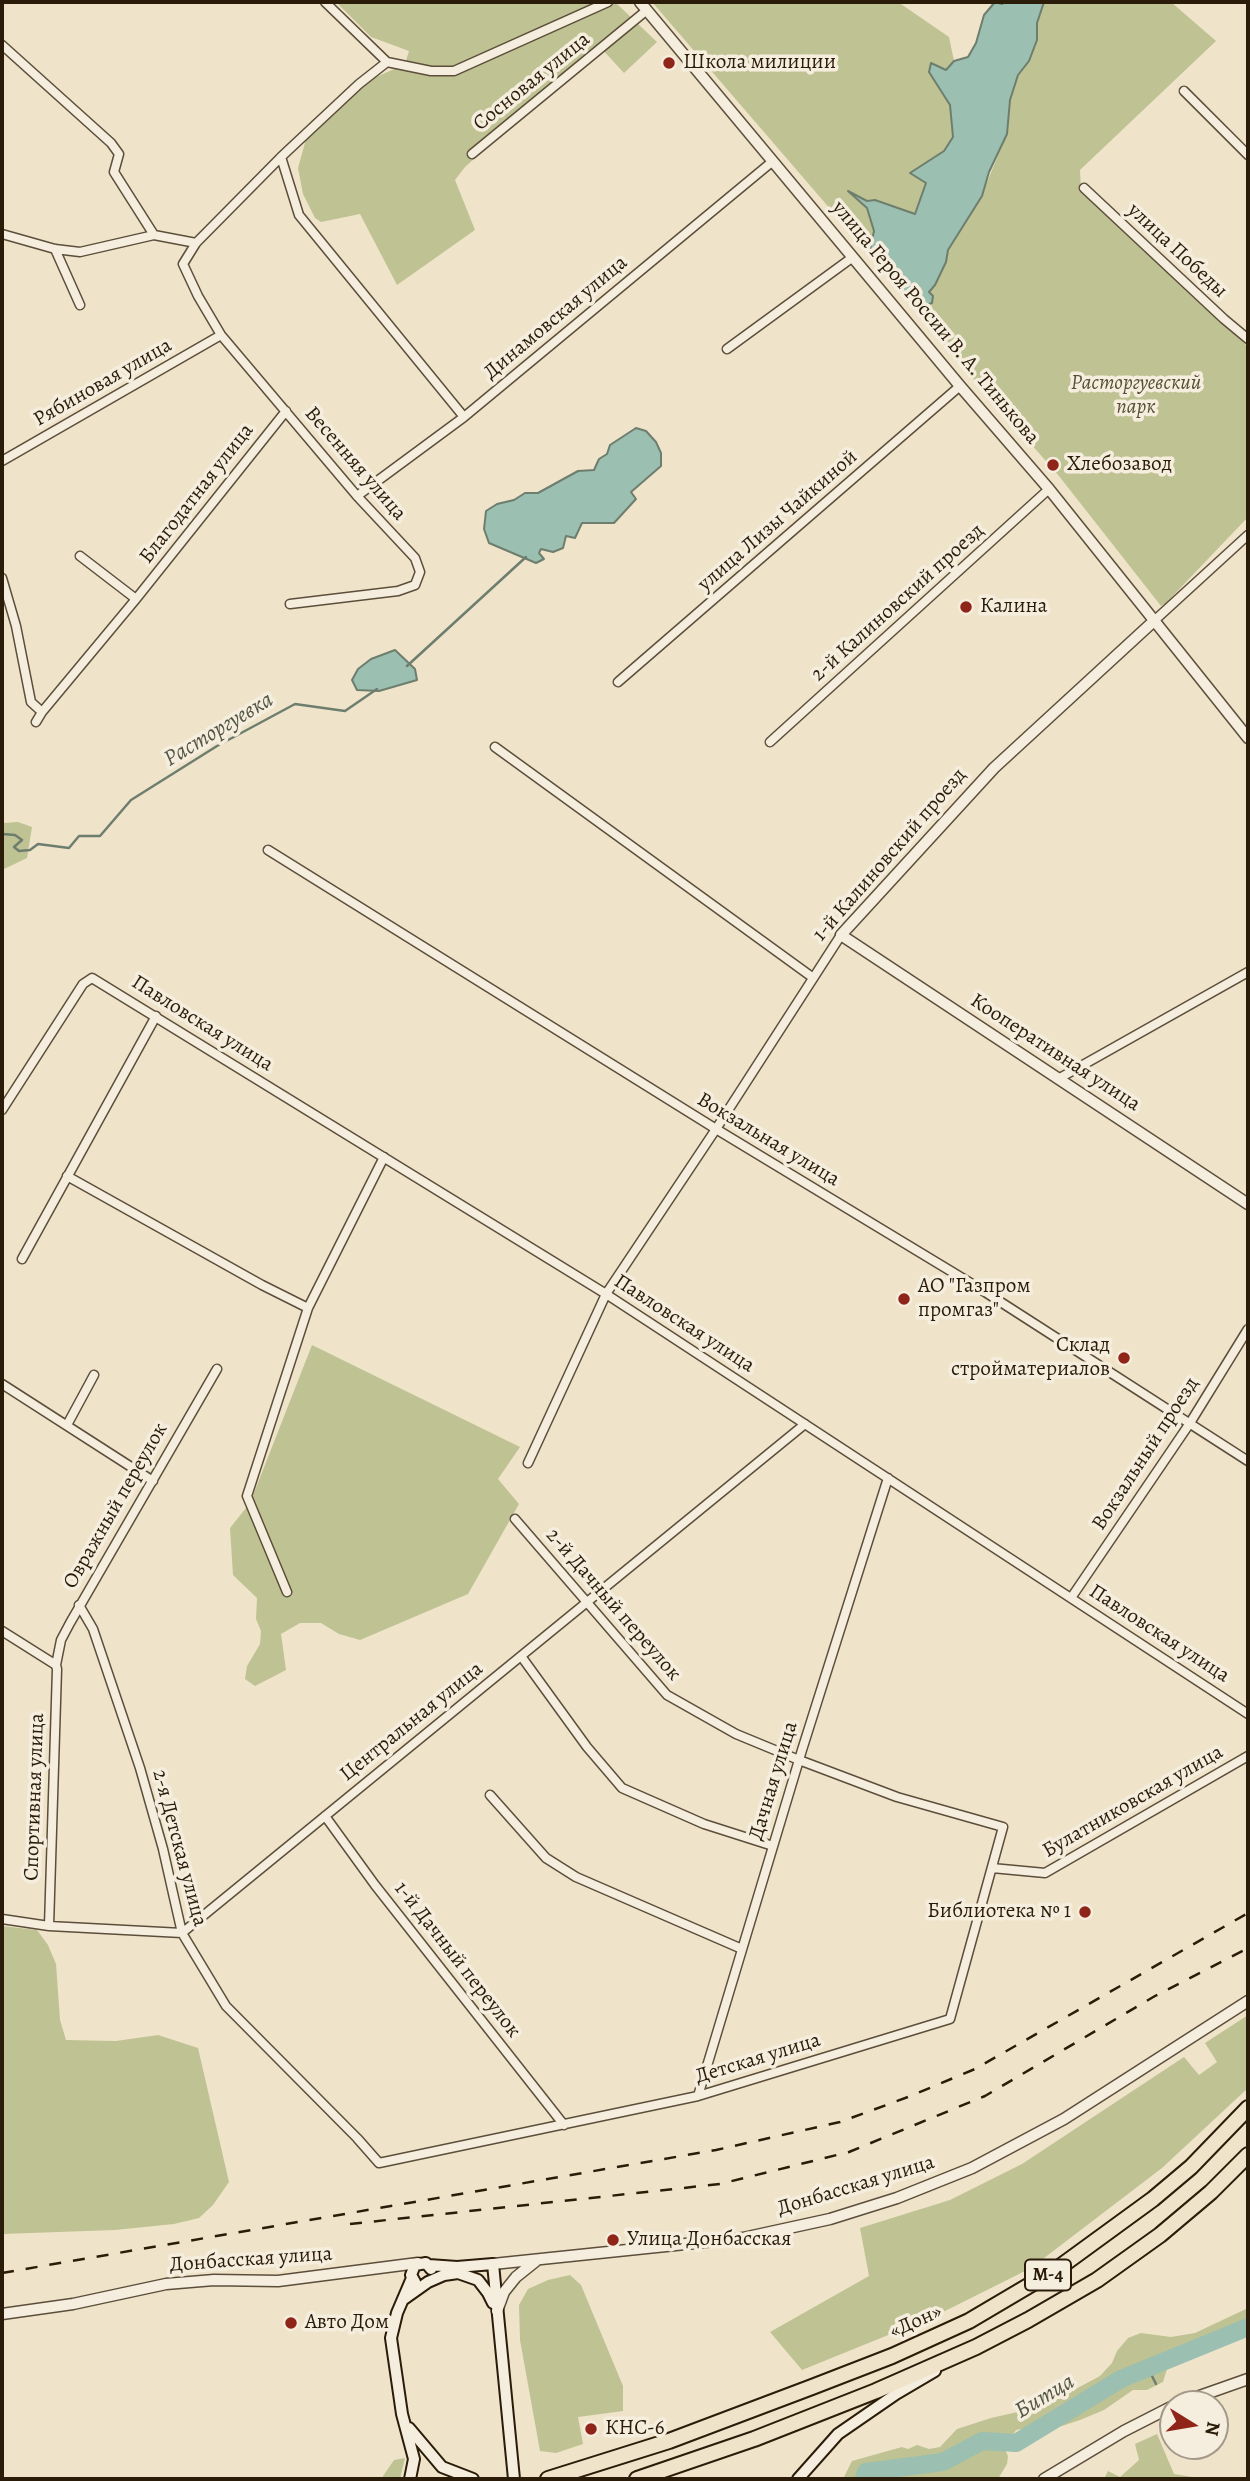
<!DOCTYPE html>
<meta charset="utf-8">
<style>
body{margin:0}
#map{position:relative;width:1250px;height:2481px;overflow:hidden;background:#efe4ca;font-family:Alegreya,serif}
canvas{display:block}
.frame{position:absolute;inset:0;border:4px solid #2b1c0a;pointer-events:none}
.north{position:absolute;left:1159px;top:2390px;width:70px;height:70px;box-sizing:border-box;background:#f5eddd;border:2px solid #a49989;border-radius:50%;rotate:101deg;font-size:19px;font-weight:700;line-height:28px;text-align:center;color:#2b1c0a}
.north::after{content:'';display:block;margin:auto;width:24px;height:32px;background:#8f2418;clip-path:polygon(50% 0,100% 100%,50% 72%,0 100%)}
</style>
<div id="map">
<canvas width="1250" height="2481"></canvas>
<div class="frame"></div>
<div class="north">N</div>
</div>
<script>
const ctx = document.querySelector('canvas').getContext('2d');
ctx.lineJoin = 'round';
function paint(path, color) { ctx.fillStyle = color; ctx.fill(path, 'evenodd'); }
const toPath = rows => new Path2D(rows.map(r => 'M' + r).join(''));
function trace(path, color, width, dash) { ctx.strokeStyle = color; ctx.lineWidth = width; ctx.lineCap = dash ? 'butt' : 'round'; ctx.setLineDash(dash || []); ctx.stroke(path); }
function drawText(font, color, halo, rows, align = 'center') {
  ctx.font = font + ' Alegreya,serif'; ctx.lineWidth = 7; ctx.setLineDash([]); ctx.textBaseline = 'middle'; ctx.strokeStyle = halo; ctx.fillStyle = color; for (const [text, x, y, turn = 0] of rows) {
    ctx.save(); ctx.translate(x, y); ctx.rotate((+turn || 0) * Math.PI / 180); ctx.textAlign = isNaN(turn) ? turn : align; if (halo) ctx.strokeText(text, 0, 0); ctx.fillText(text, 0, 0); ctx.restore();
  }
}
const green = toPath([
 [336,2,615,2,657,42,624,73,600,47,465,167,455,180,475,230,397,285,360,214,321,222,315,218,303,194,298,168,311,121,361,84,405,64,409,51,371,37],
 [652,2,898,2,949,37,954,61,946,70,929,72,950,105,953,137,944,151,910,173,927,183,914,214,875,200,867,201,851,193,867,208,874,231,869,254],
 [1044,2,1171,2,1216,41,1080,170,1081,189,1248,347,1248,517,1166,603,1161,606,1059,476,923,321,916,308,932,303,928,292,935,285,946,262,948,251,982,194,1007,134,1010,100,1018,75,1029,61,1037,41,1037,23],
 [18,822,32,827,27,858,2,870,2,827,4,823],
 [312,1345,520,1447,498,1479,519,1504,468,1594,360,1640,339,1634,321,1623,300,1623,281,1634,286,1670,255,1686,245,1679,247,1666,260,1644,261,1631,256,1619,257,1598,233,1575,230,1528,250,1503],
 [2,1926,37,1930,48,1945,56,1964,60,2020,66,2040,116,2041,158,2035,198,2048,229,2182,213,2205,199,2218,174,2224,115,2230,2,2234],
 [1248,2015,1248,2088,1162,2168,1031,2268,935,2316,802,2370,770,2332,869,2276,860,2228,950,2200,1022,2164,1184,2057,1199,2075,1217,2062,1205,2043],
 [570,2275,581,2285,623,2386,623,2411,578,2417,583,2444,556,2453,540,2451,520,2340,519,2305,528,2289,548,2280],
 [1248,2308,1248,2334,1167,2369,1163,2382,1147,2390,1133,2390,1104,2410,1080,2420,1062,2426,1046,2425,1016,2430,1004,2448,1008,2456,1007,2464,998,2479,843,2479,852,2461,902,2447,908,2449,917,2445,929,2449,940,2447,957,2429,991,2418,1044,2406,1100,2376,1112,2363,1117,2351,1128,2338,1141,2333,1171,2337,1195,2333],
 [1157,2434,1174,2474,1205,2479,1104,2479,1108,2471,1120,2477,1139,2460,1135,2444],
 [405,2458,400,2479,381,2479,394,2460]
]);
const water = toPath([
 [995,2,1002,4,1005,2,1044,2,1037,23,1037,40,1029,61,1018,75,1010,100,1007,134,989,172,982,196,948,250,946,262,935,285,929,292,933,296,932,303,916,308,869,254,874,231,867,208,848,191,867,201,875,200,915,214,926,183,910,173,944,151,953,137,950,105,929,72,931,63,946,70,954,61,968,57,976,43,984,15,995,2],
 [636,428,646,431,656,442,661,453,661,466,631,492,636,499,614,523,582,523,575,538,566,536,563,548,553,552,541,549,539,553,544,559,536,563,489,543,484,529,486,511,497,504,514,500,525,493,538,493,578,471,594,470,599,459,607,454,610,445,636,428],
 [395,650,415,669,417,680,379,691,357,690,352,680,358,669,371,659,395,650]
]);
const stream = toPath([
 [407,666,526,557],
 [2,834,15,835,22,840,14,847,19,851,30,850,38,844,69,848,79,836,100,836,131,800,217,746,295,704,345,711,377,689],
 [1148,2368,1156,2384]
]);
const river = toPath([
 [864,2479,866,2472,943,2462,982,2441,1016,2443,1121,2379,1248,2327]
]);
const minor = toPath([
 [325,2,387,62,431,71,454,71,608,2],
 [2,45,111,143,119,154,114,172,154,235],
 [1184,91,1248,155],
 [472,154,647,10],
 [281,157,299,215,464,417],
 [1084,188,1224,319,1248,339],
 [2,234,55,249,80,252,154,235,196,243],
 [55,249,80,305],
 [727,349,853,257],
 [2,461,221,335],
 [357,496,464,417,773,161],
 [80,556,136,599],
 [2,578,16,626,31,702,42,712],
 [290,604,398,591,415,585,420,572,415,558,357,496,221,335,198,296,183,264,196,243,281,157,359,84,387,62],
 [1155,620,1248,535],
 [618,682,960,386],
 [36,722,42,712,136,599,286,411],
 [770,742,1049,489],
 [495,747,812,977],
 [268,850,716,1129,982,1290,1248,1461],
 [1058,1079,1248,972],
 [2,1110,83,984,92,978,606,1294,1248,1714],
 [67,1176,262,1285,308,1308],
 [22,1259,156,1016],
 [2,1384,153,1481],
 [67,1425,94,1375],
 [528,1463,606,1294,716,1129,841,935],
 [287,1592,247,1496,308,1308,384,1157],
 [1071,1598,1190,1423,1248,1329],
 [79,1605,93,1629,140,1768,163,1849,182,1933,226,2006,357,2138,379,2163,698,2096,950,2019,1003,1827,897,1797,799,1760,736,1734,667,1695,515,1519],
 [2,1631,56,1665,57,1669,49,1926],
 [521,1656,587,1747,622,1788,704,1824,773,1846],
 [56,1665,61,1640,70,1623,217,1369],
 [490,1795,546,1858,576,1877,742,1949],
 [325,1816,375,1885,564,2125],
 [992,1868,1045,1873,1248,1756],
 [2,1919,49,1926,182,1933,805,1424],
 [698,2096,802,1750,888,1478]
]);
const tertiary = toPath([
 [640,2,960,386,1049,489,1248,738],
 [1155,620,994,768,841,935,1248,1204],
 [493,2264,743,2238,830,2219,897,2198,972,2168,1064,2119,1248,2001],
 [497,2311,504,2292,516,2277,536,2261],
 [2,2314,73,2304,166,2284,214,2280,278,2281,418,2263],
 [1177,2404,1248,2379],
 [1044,2479,1124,2431,1173,2406]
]);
const secondary = toPath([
 [429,2265,457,2267,493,2264,514,2479],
 [415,2282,411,2275,415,2265,426,2263,431,2269],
 [404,2299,428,2282,444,2275,458,2273,478,2280,488,2293,493,2303],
 [409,2428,442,2467,473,2479],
 [410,2479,414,2459,402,2414,391,2338,397,2313,412,2278],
 [798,2479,838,2434,896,2394,935,2371]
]);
const motorway = toPath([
 [548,2479,669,2441,812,2387,892,2356,969,2321,1057,2269,1153,2199,1191,2167,1248,2108],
 [637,2479,754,2439,876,2391,976,2347,1028,2320,1097,2280,1160,2235,1211,2192,1248,2155]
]);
const rail = toPath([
 [350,2224,720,2184,849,2152,985,2096,1155,1996,1248,1948],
 [2,2273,716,2150,840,2122,908,2097,975,2069,1248,1913]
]);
const markers = [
 [669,63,7,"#8f2418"],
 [1053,465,7,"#8f2418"],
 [966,607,7,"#8f2418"],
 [904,1299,7,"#8f2418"],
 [1124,1358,7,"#8f2418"],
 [1085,1912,7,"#8f2418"],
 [613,2240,7,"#8f2418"],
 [291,2323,7,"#8f2418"],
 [591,2429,7,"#8f2418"]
];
const shields = [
 [1048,2275,46]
];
const shieldNames = [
 ["М-4",1048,2275]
];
const poiNames = [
 ["Школа милиции",683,63],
 ["Хлебозавод",1067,465],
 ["Калина",980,607],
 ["АО \"Газпром",918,1287],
 ["промгаз\"",918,1311],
 ["Склад",1110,1346,"right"],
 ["стройматериалов",1110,1370,"right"],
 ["Библиотека № 1",1071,1912,"right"],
 ["Улица Донбасская",627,2240],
 ["Авто Дом",305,2323],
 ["КНС-6",605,2429]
];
const streetNames = [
 ["Сосновая улица",532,82,-39],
 ["улица Победы",1177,251,43],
 ["Динамовская улица",556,318,-40],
 ["улица Героя России В. А. Тинькова",935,323,50],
 ["Рябиновая улица",103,383,-30],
 ["Весенняя улица",355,464,49],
 ["Благодатная улица",197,494,-52],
 ["улица Лизы Чайкиной",778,521,-41],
 ["2-й Калиновский проезд",898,603,-42],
 ["1-й Калиновский проезд",890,855,-49],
 ["Павловская улица",202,1024,32],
 ["Кооперативная улица",1055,1053,33],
 ["Вокзальная улица",768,1140,31],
 ["Павловская улица",684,1324,33],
 ["Вокзальный проезд",1146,1454,-57],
 ["Овражный переулок",116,1506,-60],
 ["2-й Дачный переулок",613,1605,49],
 ["Павловская улица",1159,1634,33],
 ["Центральная улица",412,1722,-39],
 ["Дачная улица",774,1781,-73],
 ["Спортивная улица",35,1797,-88],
 ["Булатниковская улица",1133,1802,-30],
 ["2-я Детская улица",179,1848,75],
 ["1-й Дачный переулок",457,1960,52],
 ["Детская улица",758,2059,-17],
 ["Донбасская улица",856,2186,-17],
 ["Донбасская улица",251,2260,-4],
 ["«Дон»",916,2322,-24]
];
const parkNames = [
 ["Расторгуевский",1136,384],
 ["парк",1136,408]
];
const waterNames = [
 ["Расторгуевка",219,730,-31],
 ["Битца",1045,2397,-31]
];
paint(green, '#bfc293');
paint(water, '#9bbfb0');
trace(water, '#6e7e6e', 2);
trace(stream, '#6e7e6e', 2.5);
trace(river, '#9bbfb0', 18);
trace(minor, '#5c4e3a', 11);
trace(tertiary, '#5c4e3a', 13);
trace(secondary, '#2b1c0a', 14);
trace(motorway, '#2b1c0a', 18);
trace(minor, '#f5eddd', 8);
trace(tertiary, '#f5eddd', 10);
trace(secondary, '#f5eddd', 10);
trace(motorway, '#efe4ca', 14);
trace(rail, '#2b1c0a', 2.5, [12, 12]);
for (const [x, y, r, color] of markers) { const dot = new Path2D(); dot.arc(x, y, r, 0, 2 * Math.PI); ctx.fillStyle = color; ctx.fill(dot); trace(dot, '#f5eddd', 2.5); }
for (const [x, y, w] of shields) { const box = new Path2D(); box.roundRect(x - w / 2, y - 15.5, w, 31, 5); ctx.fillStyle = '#f5eddd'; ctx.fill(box); trace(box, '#2b1c0a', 2); }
drawText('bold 19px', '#2b1c0a', null, shieldNames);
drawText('21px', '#2b1c0a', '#f5eddd', poiNames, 'left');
drawText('21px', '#2b1c0a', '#f5eddd', streetNames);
drawText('italic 21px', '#574e33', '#f5eddd', parkNames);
drawText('italic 23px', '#525544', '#f5eddd', waterNames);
</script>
